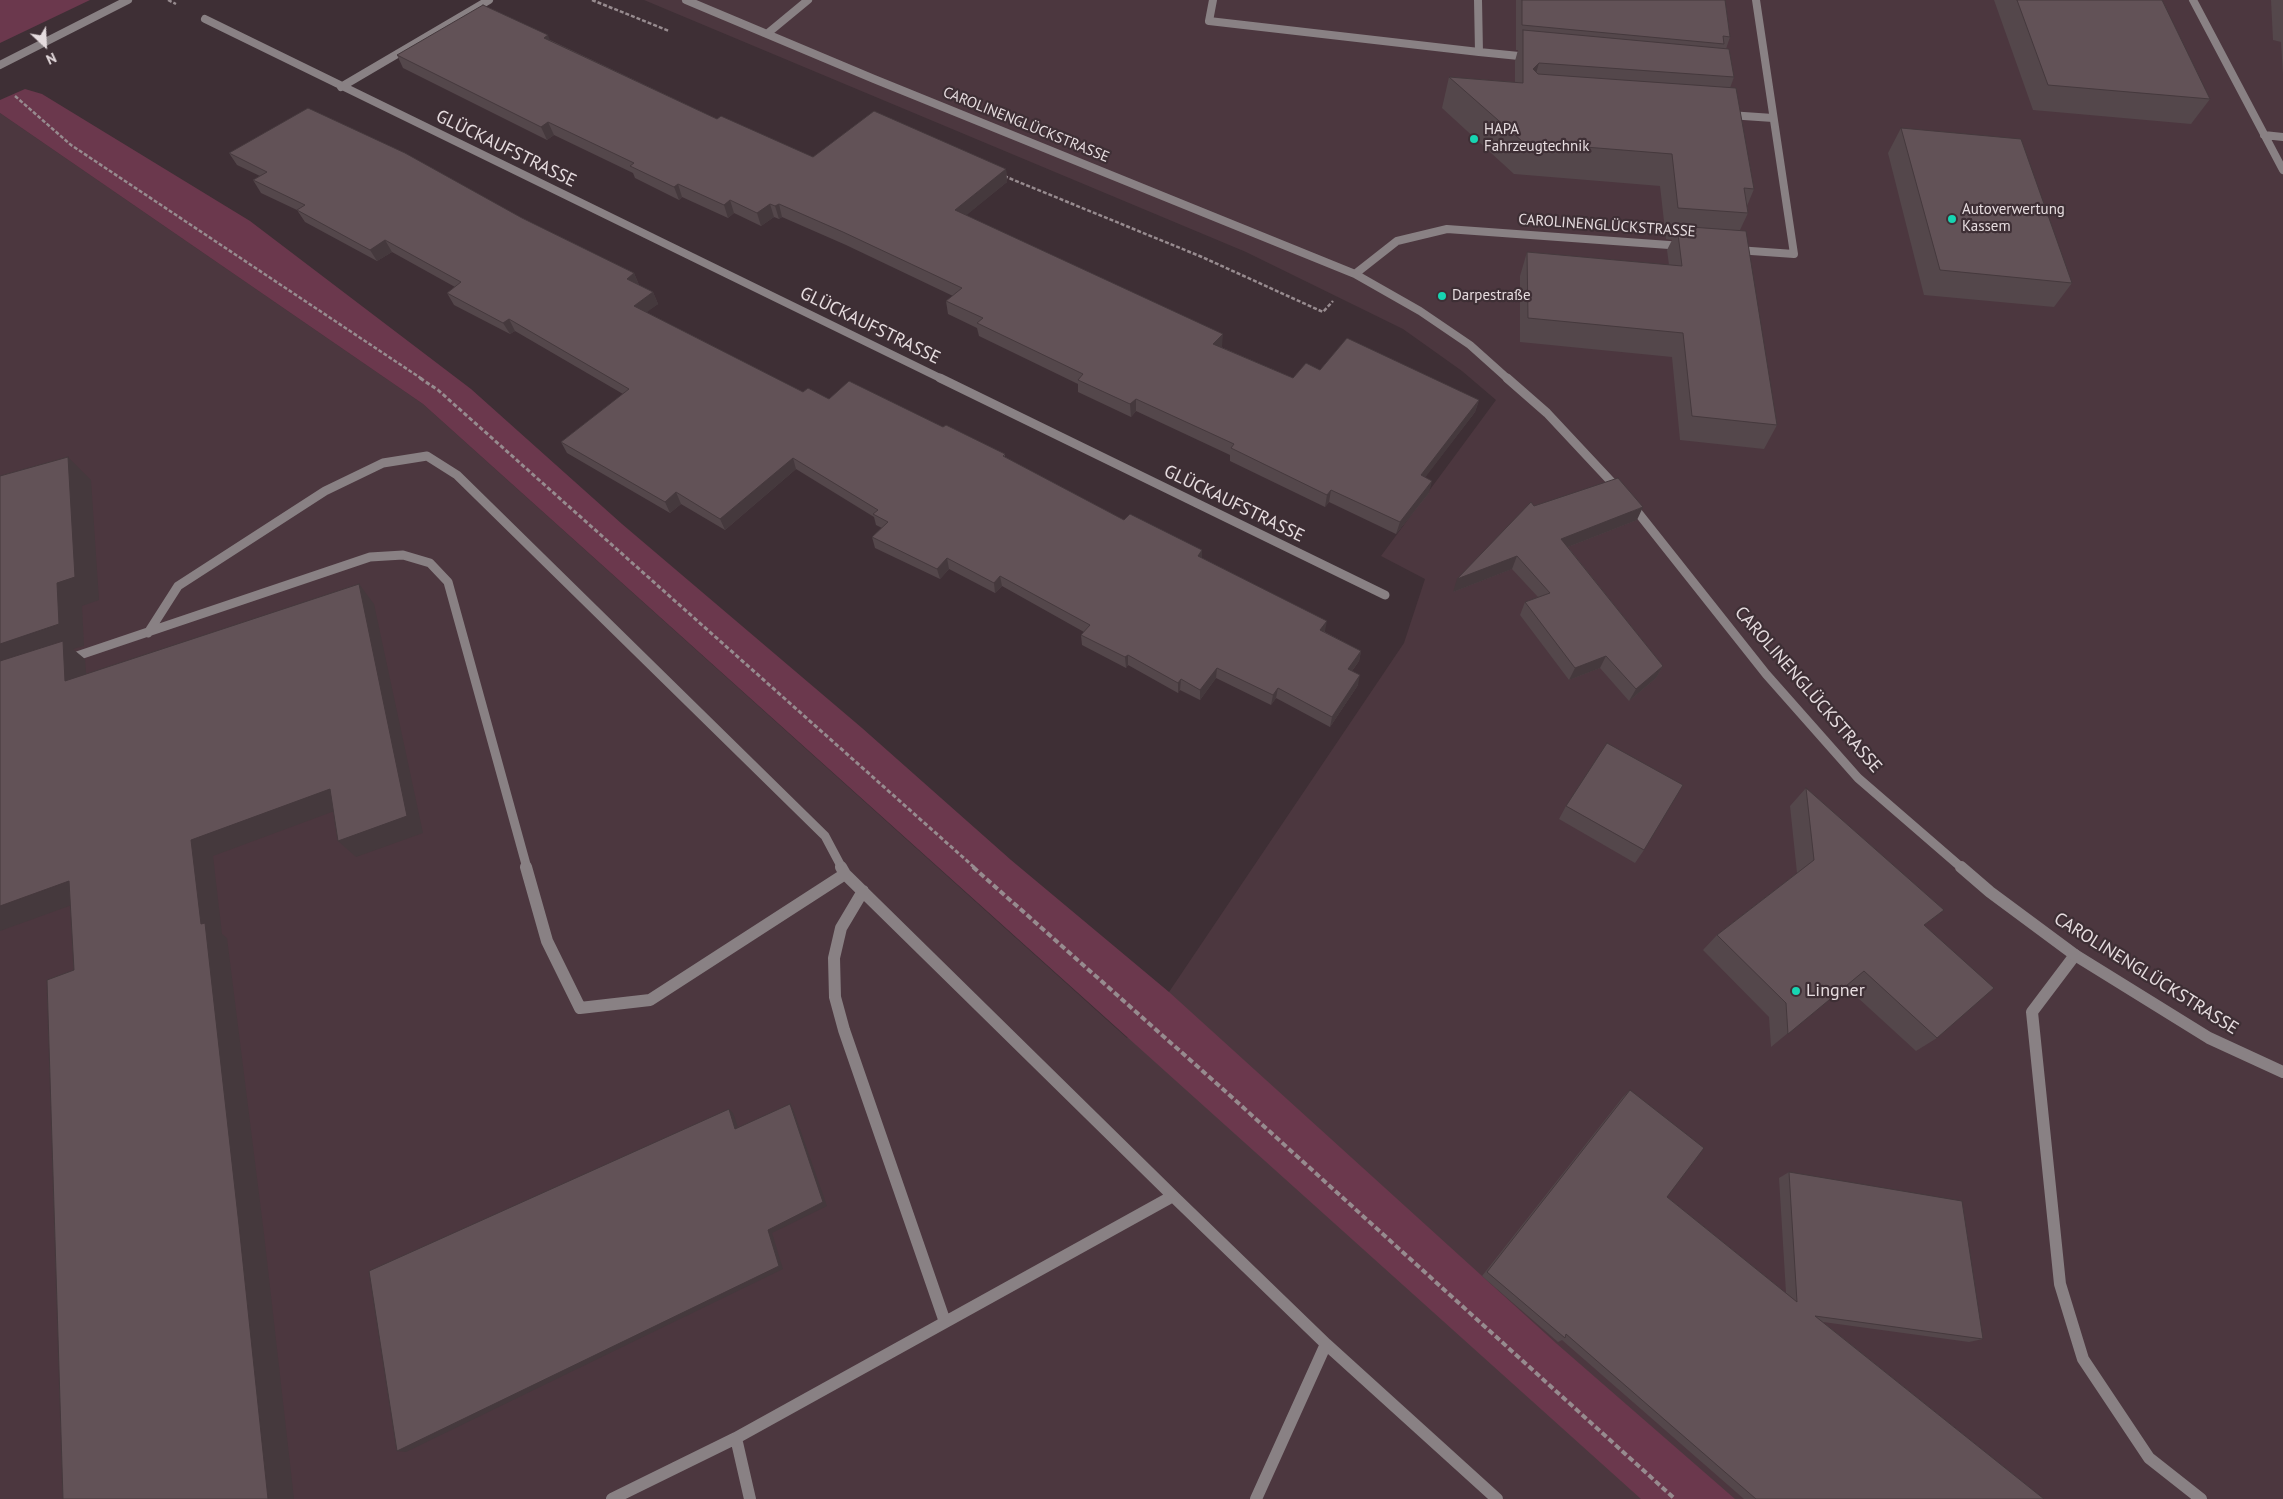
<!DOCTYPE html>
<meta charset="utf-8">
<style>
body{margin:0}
#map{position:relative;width:2283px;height:1499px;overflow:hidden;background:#3e2f35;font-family:"PT Sans",sans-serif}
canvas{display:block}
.north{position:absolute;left:20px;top:20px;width:50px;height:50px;-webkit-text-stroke:4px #3e2f35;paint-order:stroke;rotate:155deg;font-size:14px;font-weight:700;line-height:20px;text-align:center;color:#e6dcdf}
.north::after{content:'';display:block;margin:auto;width:18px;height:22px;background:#e6dcdf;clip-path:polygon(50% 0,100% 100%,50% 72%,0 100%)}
</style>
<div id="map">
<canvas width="2283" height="1499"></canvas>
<div class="north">N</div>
</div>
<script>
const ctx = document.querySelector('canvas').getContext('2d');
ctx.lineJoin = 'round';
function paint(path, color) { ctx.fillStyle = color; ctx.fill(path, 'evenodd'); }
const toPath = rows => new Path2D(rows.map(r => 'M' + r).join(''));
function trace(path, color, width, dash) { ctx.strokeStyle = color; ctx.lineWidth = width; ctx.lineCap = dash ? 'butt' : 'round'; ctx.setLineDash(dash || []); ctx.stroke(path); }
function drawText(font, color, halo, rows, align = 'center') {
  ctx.font = font + ' "PT Sans",sans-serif'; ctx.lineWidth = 4.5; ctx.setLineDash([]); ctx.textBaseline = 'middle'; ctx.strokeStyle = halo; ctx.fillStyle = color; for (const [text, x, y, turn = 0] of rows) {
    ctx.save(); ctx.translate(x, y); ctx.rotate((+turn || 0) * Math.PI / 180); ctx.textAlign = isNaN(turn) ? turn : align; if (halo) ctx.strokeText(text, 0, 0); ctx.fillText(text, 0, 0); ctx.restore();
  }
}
const built = toPath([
 [644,0,2283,0,2283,1499,0,1499,0,113,423,404,1127,1038,1169,992,1404,643,1425,579,1381,556,1496,400,1462,371,1403,329,1246,252]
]);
const green = toPath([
 [0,0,90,0,0,43],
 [25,89,42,94,250,221,471,389,622,524,862,728,1011,860,1169,992,1557,1344,1735,1499,1641,1499,423,404,0,113,0,100]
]);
const pathFar2 = toPath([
 [168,0,176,4],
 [592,0,669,31],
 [15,96,71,145,422,379],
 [1004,176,1202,257,1323,312,1333,301]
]);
const pathFar1 = toPath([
 [420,378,438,390,975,868]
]);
const path = toPath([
 [973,867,1225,1091,1675,1499]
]);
const serviceFar2 = toPath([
 [1213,0,1209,21,1479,52,1478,0],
 [2193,0,2283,170],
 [1479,52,1529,57],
 [1729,115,1773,118],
 [2264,135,2283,137]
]);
const serviceFar1 = toPath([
 [148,633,178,586,325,491,383,463,427,456,457,475,825,836,842,868],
 [68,659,370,557,403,555,430,563,448,582,527,868]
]);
const service = toPath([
 [526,867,547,941,580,1008,650,1000,845,874],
 [841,867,845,874,1173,1196],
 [863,891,841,928,834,958,835,997,844,1030,945,1322],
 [2075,955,2032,1012,2060,1284,2083,1359,2149,1458,2201,1499],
 [1326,1344,1497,1499],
 [612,1499,736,1438],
 [750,1499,736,1438,1173,1196,1326,1344,1256,1499]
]);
const minorFar2 = toPath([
 [686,0,874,79,1355,274,1420,311,1470,345,1508,379],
 [205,19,942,379],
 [768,33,808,0],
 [0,65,128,0],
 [341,87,489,0],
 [1737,250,1794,254,1756,0],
 [1355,274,1397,241,1447,229,1683,246]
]);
const minorFar1 = toPath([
 [940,378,1385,595],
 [1507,378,1547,413,1619,490],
 [1632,505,1766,674,1858,778,1962,868]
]);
const minor = toPath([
 [1961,867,1990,892,2075,955,2209,1038,2283,1072]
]);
const wall = toPath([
 [1516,0,1725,0,1730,37,1726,49,1734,77,1730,88,1754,189,1747,206,1748,213,1740,230,1777,425,1764,449,1680,440,1672,357,1520,342,1520,276,1527,252,1669,265,1667,250,1672,240,1666,239,1660,186,1514,174,1442,108,1449,77,1515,82,1515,61,1518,50,1516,50],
 [1994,0,2162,0,2210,99,2191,124,2033,110],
 [2271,0,2283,0,2283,75,2281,42,2273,40],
 [550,40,717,119,813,157,1006,169,1007,182,966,215,1222,346,1221,347,1293,378,1320,370,1479,400,1475,412,1425,477,1429,493,1396,534,1329,502,1325,507,1230,461,1230,455,1136,411,1131,417,1078,392,1078,384,979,336,977,328,948,314,946,301,953,296,846,245,782,217,779,219,774,217,761,226,734,213,728,218,682,197,679,200,635,178,633,173,554,135,547,140,403,68,397,55],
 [1901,128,2072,283,2054,307,1924,295,1888,153],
 [229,153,522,218,634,273,639,285,653,292,658,304,646,312,803,392,943,427,1005,454,1005,457,1124,520,1202,550,1202,558,1325,631,1325,632,1361,651,1359,661,1352,671,1358,685,1330,727,1276,698,1271,705,1216,678,1200,700,1180,690,1178,693,1128,665,1126,668,1082,645,1081,635,1084,632,1002,586,995,593,949,569,940,579,875,548,872,537,882,528,876,525,874,517,796,469,725,530,681,504,670,513,567,453,561,442,623,394,515,331,510,334,454,305,447,293,455,287,392,252,377,261,305,222,297,210,261,193,253,180,260,176,237,165],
 [1534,506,1637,520,1568,547,1663,666,1656,678,1629,701,1600,668,1569,680,1520,615,1525,602,1538,597,1512,569,1453,592],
 [1806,788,1944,910,1924,925,1937,1038,1916,1051,1845,986,1771,1047,1769,1017,1703,950,1717,935,1797,873,1790,806],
 [1566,806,1644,850,1635,863,1559,819],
 [1630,1090,1667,1197,1786,1293,1779,1178,1789,1172,1983,1339,1969,1342,1823,1322,2044,1499,1744,1499,1562,1340,1558,1342,1482,1276,1623,1097]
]);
const shadedWall = toPath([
 [548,35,553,48,544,38],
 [1539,63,1530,94,1533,69],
 [548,122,554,135,547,140,541,127],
 [1006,169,1007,182,957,223,955,210],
 [678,184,682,197,679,200,674,187],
 [730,200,734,213,728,218,724,205],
 [770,204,774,217,761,226,757,213],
 [779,204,782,217,779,219,775,206],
 [385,240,392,252,377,261,370,250],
 [634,273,639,285,627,279],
 [653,292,658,304,639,318,634,306],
 [509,319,515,331,510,334,503,323],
 [1223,334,1222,346,1213,356,1213,344],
 [1136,399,1136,411,1131,417,1130,404],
 [1479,400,1475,412,1418,487,1421,475],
 [68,457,91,480,99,600,82,606,84,646,73,649,85,659,88,699,0,662,0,644],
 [793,458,796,469,725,530,720,519],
 [1432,481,1429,493,1396,534,1400,522],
 [1331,490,1329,502,1325,507,1327,495],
 [676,492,681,504,670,513,665,502],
 [1643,507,1637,520,1555,552,1561,539],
 [1202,550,1202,561,1198,556],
 [1517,556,1512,569,1453,592,1457,579],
 [947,558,949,569,940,579,937,569],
 [1000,576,1002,586,995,593,994,583],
 [359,584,374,604,423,833,356,857,338,841],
 [1327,621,1325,631,1318,640,1320,630],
 [1361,651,1359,661,1346,679,1348,669],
 [1128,655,1128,665,1126,668,1125,657],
 [1606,656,1600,668,1569,680,1575,668],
 [1663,666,1656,678,1629,701,1636,689],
 [1217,668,1216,678,1200,700,1200,690],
 [1360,675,1358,685,1330,727,1332,717],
 [1181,679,1180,690,1178,693,1178,683],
 [1278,688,1276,698,1271,705,1273,695],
 [330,789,348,806,213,856,222,934,227,938,264,1234,294,1499,268,1499,201,924,191,840],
 [69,881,94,897,0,931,0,906],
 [790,1104,793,1109,827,1206,772,1233,783,1269,406,1452,397,1451],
 [729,1109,733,1113,740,1133,735,1129]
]);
const building = toPath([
 [1522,0,1725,0,1730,37,1723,36,1724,44,1522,25,1522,0],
 [2017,0,2162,0,2210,99,2048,85,2017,0],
 [483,5,548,35,544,38,717,119,721,116,813,157,874,111,1006,169,955,210,1223,334,1213,344,1293,378,1306,363,1320,370,1347,338,1479,400,1421,475,1432,481,1400,522,1331,490,1327,495,1231,448,1234,444,1136,399,1130,404,1078,380,1083,374,977,323,983,318,946,301,962,288,843,232,779,204,775,206,770,204,757,213,730,200,724,205,678,184,674,187,630,166,634,163,548,122,541,127,397,55,483,5],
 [1523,30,1729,49,1734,77,1539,63,1533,69,1538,74,1736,88,1754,189,1744,188,1748,213,1678,208,1672,154,1523,142,1449,77,1523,83,1523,30],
 [308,108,405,153,522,218,634,273,627,279,653,292,634,306,803,392,808,388,829,399,849,381,943,427,946,425,1005,454,1003,456,1124,520,1130,514,1202,550,1198,556,1327,621,1320,630,1361,651,1348,669,1360,675,1332,717,1278,688,1273,695,1217,668,1200,690,1181,679,1178,683,1128,655,1125,657,1081,635,1090,625,1000,576,994,583,947,558,937,569,872,537,888,522,873,514,878,510,793,458,720,519,676,492,665,502,561,442,629,389,509,319,503,323,447,293,461,282,385,240,370,250,297,210,305,205,253,180,267,172,229,153,308,108],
 [1901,128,2021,139,2072,283,1940,270,1901,128],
 [1677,226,1746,231,1777,425,1692,416,1683,333,1528,318,1527,252,1682,266,1677,226],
 [68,457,75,577,57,583,59,624,0,644,0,476,68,457],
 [1618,478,1643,507,1561,539,1663,666,1636,689,1606,656,1575,668,1525,602,1550,593,1517,556,1457,579,1531,502,1534,506,1618,478],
 [359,584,407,816,338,841,330,789,191,840,201,924,205,923,239,1225,268,1499,63,1499,47,980,74,970,69,881,0,906,0,661,63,641,65,681,359,584],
 [1607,743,1683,785,1644,850,1566,806,1607,743],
 [1806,788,1944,910,1924,925,1994,988,1937,1038,1864,971,1788,1034,1786,1003,1717,935,1814,860,1806,788],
 [1630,1090,1704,1148,1667,1197,1797,1302,1789,1172,1962,1201,1983,1339,1815,1316,2044,1499,1756,1499,1566,1334,1565,1338,1487,1272,1630,1090],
 [790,1104,823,1202,768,1230,779,1266,397,1451,369,1271,729,1109,735,1129,790,1104]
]);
const markers = [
 [1474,139,5,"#17d5b2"],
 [1952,219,5,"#17d5b2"],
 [1442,296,5,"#17d5b2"],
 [1796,991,5,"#17d5b2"]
];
const farStreetnames = [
 ["CAROLINENGLÜCKSTRASSE",1026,125,22],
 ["CAROLINENGLÜCKSTRASSE",1607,226,4]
];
const farPoinames = [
 ["HAPA",1484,130],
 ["Fahrzeugtechnik",1484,147],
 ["Autoverwertung",1962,210],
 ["Kassem",1962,227],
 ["Darpestraße",1452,296]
];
const streetNames = [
 ["GLÜCKAUFSTRASSE",506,149,26],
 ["GLÜCKAUFSTRASSE",870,326,26],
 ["GLÜCKAUFSTRASSE",1234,504,26],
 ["CAROLINENGLÜCKSTRASSE",1808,690,49],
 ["CAROLINENGLÜCKSTRASSE",2146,974,32]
];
const poiNames = [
 ["Lingner",1806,991]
];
paint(built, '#4c373f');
paint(green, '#6b384d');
trace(pathFar2, '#978b8f', 2.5, [4, 2]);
trace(pathFar1, '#978b8f', 3, [4.5, 2.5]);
trace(path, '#978b8f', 4, [6, 3]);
trace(serviceFar2, '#898184', 8);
trace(serviceFar1, '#898184', 9);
trace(service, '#898184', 12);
trace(minorFar2, '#898184', 8);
trace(minorFar1, '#898184', 9);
trace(minor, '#898184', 12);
paint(wall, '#54474b');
paint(shadedWall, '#45393d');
paint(building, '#625257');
trace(building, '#45393d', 1);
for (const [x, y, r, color] of markers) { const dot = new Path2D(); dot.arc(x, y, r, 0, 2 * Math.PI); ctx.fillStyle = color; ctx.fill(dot); trace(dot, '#3e2f35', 2); }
drawText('15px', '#e6dcdf', '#3e2f35', farStreetnames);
drawText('15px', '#e6dcdf', '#3e2f35', farPoinames, 'left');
drawText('18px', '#e6dcdf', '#3e2f35', streetNames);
drawText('18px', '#e6dcdf', '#3e2f35', poiNames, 'left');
</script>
